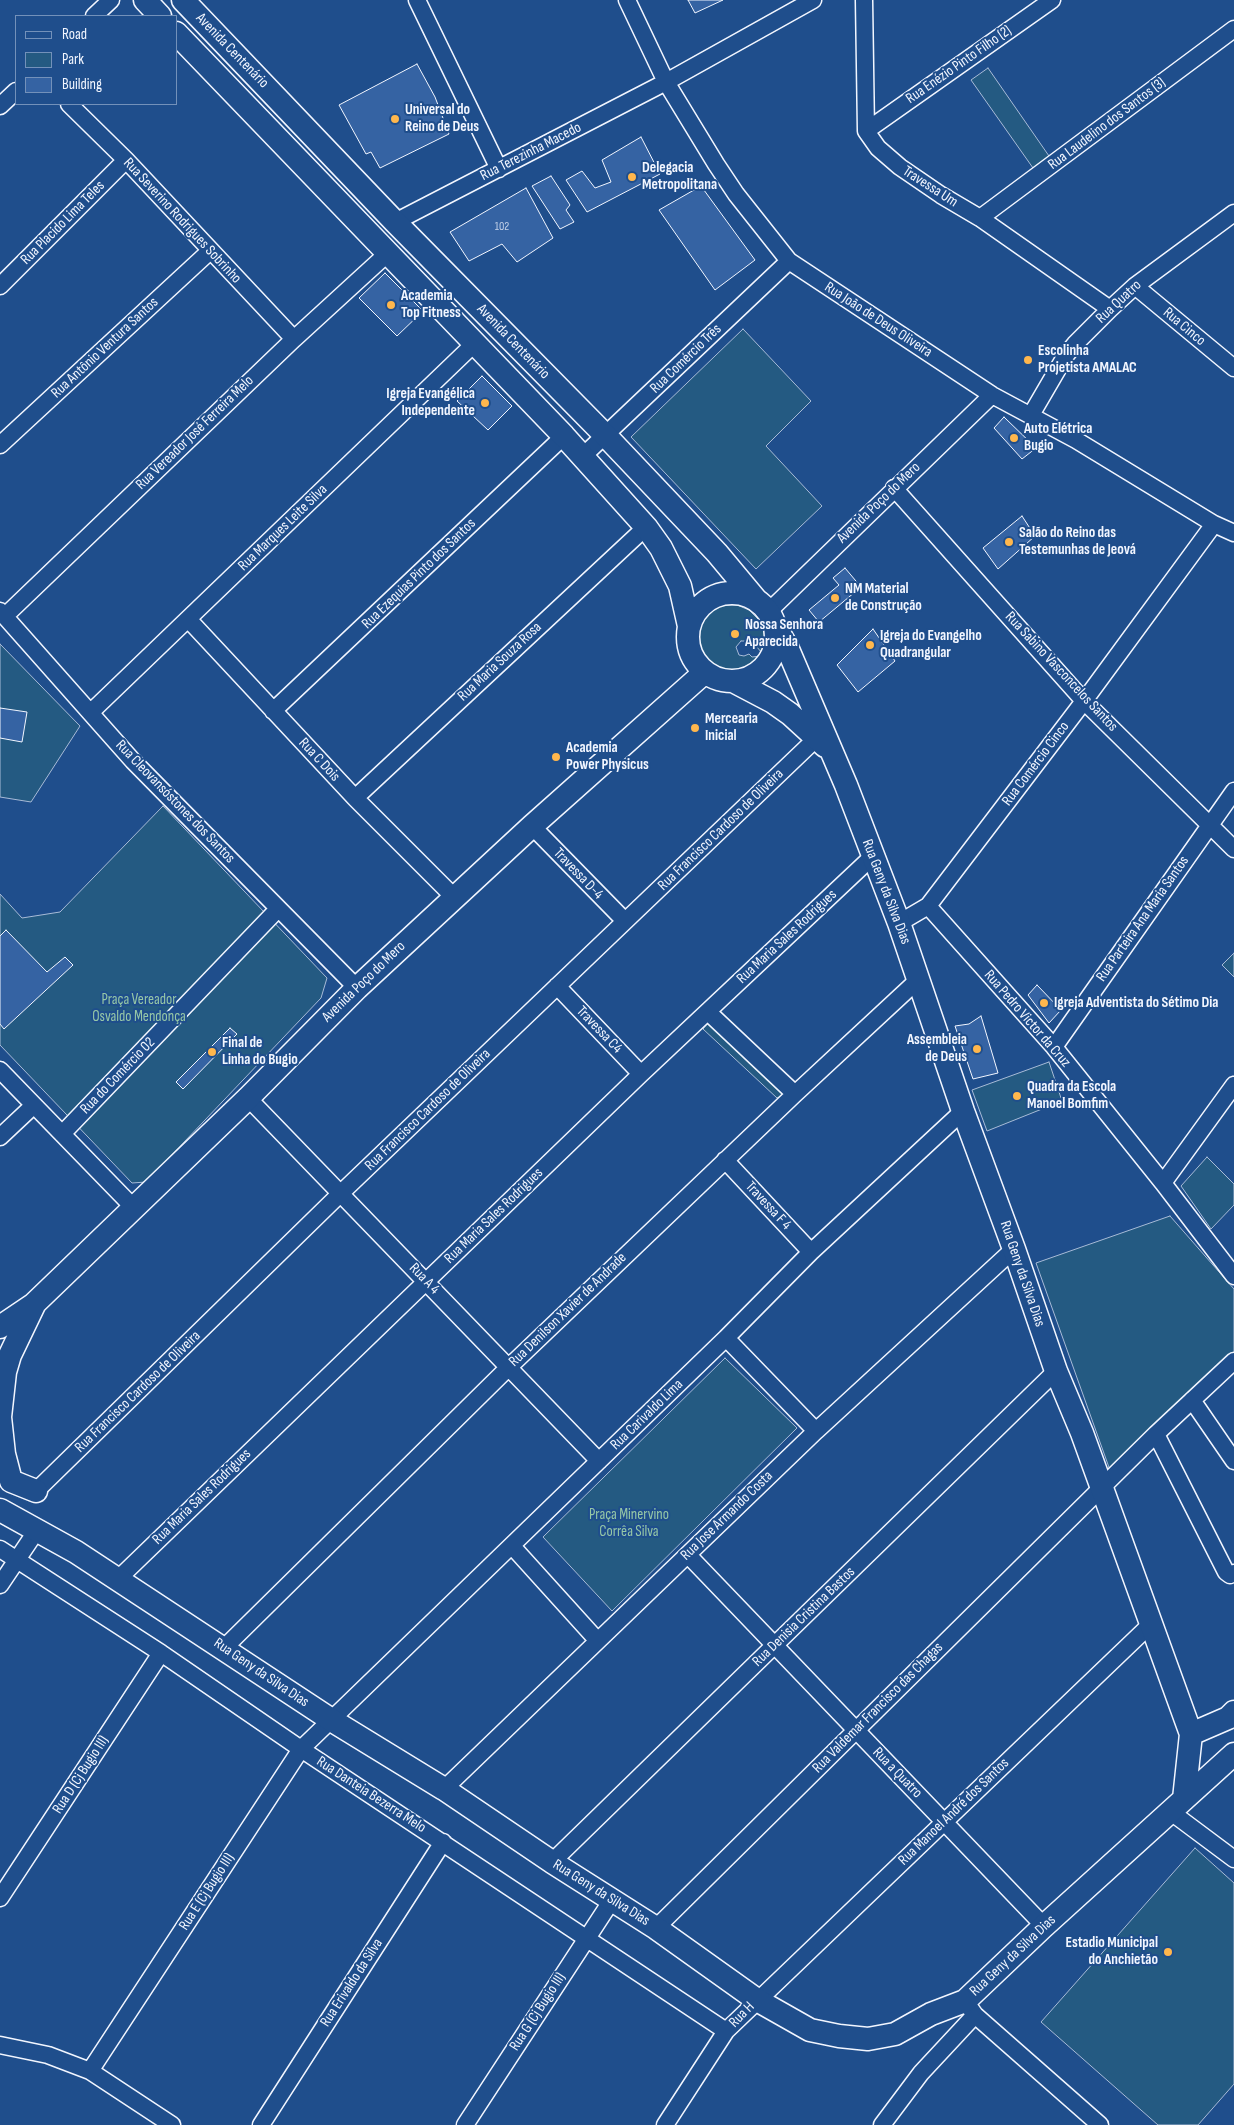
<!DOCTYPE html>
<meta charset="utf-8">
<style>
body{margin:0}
#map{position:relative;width:1234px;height:2125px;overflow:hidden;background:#1f4e8c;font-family:"Sofia Sans Condensed",sans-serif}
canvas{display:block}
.legend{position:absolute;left:15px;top:15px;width:162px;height:90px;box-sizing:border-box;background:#1f4e8c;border:1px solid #7391ba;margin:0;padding:6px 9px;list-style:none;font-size:15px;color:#f2f6ff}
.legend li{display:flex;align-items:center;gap:10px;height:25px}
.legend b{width:25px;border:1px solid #7391ba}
</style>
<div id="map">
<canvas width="1234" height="2125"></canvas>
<ul class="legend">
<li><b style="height:6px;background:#1f4e8c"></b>Road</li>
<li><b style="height:14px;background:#245a82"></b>Park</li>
<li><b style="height:14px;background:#3563a3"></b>Building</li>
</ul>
</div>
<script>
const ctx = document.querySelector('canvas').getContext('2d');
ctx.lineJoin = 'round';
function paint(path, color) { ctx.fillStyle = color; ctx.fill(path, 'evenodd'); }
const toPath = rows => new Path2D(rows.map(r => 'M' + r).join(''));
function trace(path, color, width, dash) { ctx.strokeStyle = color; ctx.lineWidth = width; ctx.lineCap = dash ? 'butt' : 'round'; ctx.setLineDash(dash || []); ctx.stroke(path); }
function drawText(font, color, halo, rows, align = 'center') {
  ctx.font = font + ' "Sofia Sans Condensed",sans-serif'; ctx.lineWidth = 4; ctx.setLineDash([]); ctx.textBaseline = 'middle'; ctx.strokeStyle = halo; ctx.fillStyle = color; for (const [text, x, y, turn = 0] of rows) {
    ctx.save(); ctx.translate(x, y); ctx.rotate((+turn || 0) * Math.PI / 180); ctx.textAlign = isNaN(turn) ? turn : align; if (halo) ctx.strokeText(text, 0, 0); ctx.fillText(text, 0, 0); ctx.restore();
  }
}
const green = toPath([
 [988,68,1049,156,1033,168,971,80,988,68],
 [743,329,811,401,766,446,822,506,756,569,631,437,743,329],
 [724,605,737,605,749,610,760,621,764,631,766,642,761,657,753,667,741,674,727,675,713,671,701,660,695,648,695,634,700,620,708,611,724,605],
 [741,641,746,641,756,646,762,653,761,656,752,657,749,654,744,656,739,655,736,647,741,641],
 [0,644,80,726,31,802,0,797,0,644],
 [163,806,327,978,321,998,146,1182,132,1183,0,1045,0,894,22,918,60,912,163,806],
 [1234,953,1234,977,1222,965,1234,953],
 [709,1022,787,1094,777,1098,703,1029,709,1022],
 [1049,1062,1062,1101,987,1131,972,1090,1049,1062],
 [1207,1157,1234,1184,1234,1205,1211,1229,1181,1186,1207,1157],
 [1170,1216,1234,1289,1234,1366,1111,1473,1036,1263,1170,1216],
 [725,1358,797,1428,612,1611,543,1537,725,1358],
 [1195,1848,1234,1883,1234,2084,1198,2125,1158,2125,1041,2022,1195,1848]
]);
const building = toPath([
 [688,0,723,0,695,13,688,0],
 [417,64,435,97,449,134,380,168,371,152,366,154,339,105,417,64],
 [641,137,660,174,587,212,566,180,582,171,595,188,611,182,602,160,641,137],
 [551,176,570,205,566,210,574,222,560,229,532,186,551,176],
 [701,186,755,260,715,290,659,210,701,186],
 [526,188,553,238,517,262,502,244,469,261,450,232,526,188],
 [385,273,423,311,397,336,359,298,385,273],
 [482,376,512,406,488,430,457,401,482,376],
 [1004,417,1036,448,1022,459,994,428,1004,417],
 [1022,516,1035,536,998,569,983,548,1022,516],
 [845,568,861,587,819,622,809,610,839,585,833,578,845,568],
 [873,629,895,661,858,692,837,665,873,629],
 [0,708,27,712,22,742,0,738,0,708],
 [6,930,47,972,65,957,73,965,4,1029,0,1024,0,936,6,930],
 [1037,985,1061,1010,1049,1023,1028,995,1037,985],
 [981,1016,998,1073,973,1079,955,1026,969,1024,981,1016],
 [230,1028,237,1034,183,1089,176,1082,230,1028]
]);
const street = toPath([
 [417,0,499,169],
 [627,0,666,82,716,164,736,194,789,261,992,395,1076,440,1214,524,1234,533],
 [864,0,866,131,878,148,900,167,941,195,980,218,1110,309],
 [94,16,111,0],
 [69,104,126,160,294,339],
 [0,106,16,91],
 [866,131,1052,0],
 [980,218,1234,29],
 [395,222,666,82,813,0],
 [0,286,126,160],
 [1135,286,1234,368],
 [1031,415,1066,355,1075,344,1110,309,1135,286,1234,213],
 [0,445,210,251],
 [582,457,789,261],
 [894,488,1084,701,1234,849],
 [0,611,133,761,357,988],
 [768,612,992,395],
 [5,616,294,339,388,253],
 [188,619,355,798,454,897],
 [273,711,564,436],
 [91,712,474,344],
 [355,798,646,527],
 [532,826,625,921],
 [928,906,1054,1047,1163,1183,1234,1276],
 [899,923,928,906,1084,701,1214,524],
 [557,986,641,1074],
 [708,1012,795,1094],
 [1054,1047,1234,791],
 [0,1070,135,1209],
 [248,1098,599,1461],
 [62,1134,278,909],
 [0,1137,33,1106],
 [725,1160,811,1252],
 [1163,1183,1234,1085],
 [726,1338,816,1431],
 [1192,1400,1234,1461],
 [1156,1434,1226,1572,1230,1575,1234,1573],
 [36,1491,341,1193,823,732],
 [512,1546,597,1640],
 [0,1549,161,1653,301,1749,726,2031],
 [688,1555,1044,1926],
 [118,1579,641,1074,873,856],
 [0,1585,37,1530],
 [224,1648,509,1367,795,1094,919,979],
 [444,1789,816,1431,1014,1249],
 [1171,1812,1234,1859],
 [552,1862,1056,1371],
 [0,1898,161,1653],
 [656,1928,1156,1434,1234,1361],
 [965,2001,975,2015,1100,2125],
 [0,2045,48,2055,90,2071,172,2125],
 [90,2071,301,1749,726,1338,811,1252,963,1111],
 [261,2125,443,1842],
 [465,2125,612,1900],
 [665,2125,726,2031,1151,1624],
 [882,2125,921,2073,975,2015]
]);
const secondary = toPath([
 [145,0,160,16],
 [183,0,395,222,606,436,717,553,757,601],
 [176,33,564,436,646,527,661,548,680,586,689,626],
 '688 637a44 44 0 1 1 88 0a44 44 0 1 1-88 0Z',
 [774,624,787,647,846,785,899,923,963,1111,1014,1249,1056,1371,1082,1433,1191,1734,1184,1799],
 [733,681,773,702,790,714,825,746],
 [0,1327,34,1304,248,1098,357,988,532,826,705,672],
 [0,1417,5,1372,10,1355,34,1305],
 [0,1417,4,1454,11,1481,36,1491],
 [0,1510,76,1552,333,1721,444,1789,552,1862,656,1928,757,2000,810,2030,839,2036,868,2039,895,2034,931,2014,965,2001,1044,1926,1234,1754],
 [1191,1734,1228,1718,1234,1712]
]);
const markers = [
 [395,119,5,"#ffb74d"],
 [632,177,5,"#ffb74d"],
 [391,305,5,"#ffb74d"],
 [1028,360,5,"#ffb74d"],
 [485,403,5,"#ffb74d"],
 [1014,438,5,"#ffb74d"],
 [1009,542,5,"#ffb74d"],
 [835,598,5,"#ffb74d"],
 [735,634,5,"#ffb74d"],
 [870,645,5,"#ffb74d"],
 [695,728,5,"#ffb74d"],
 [556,757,5,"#ffb74d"],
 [1044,1003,5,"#ffb74d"],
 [977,1049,5,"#ffb74d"],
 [212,1052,5,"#ffb74d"],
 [1017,1096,5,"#ffb74d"],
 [1168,1952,5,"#ffb74d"]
];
const numberNames = [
 ["102",502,227]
];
const streetNames = [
 ["Avenida Centenário",232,51,46],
 ["Rua Enézio Pinto Filho (2)",959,65,-35],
 ["Rua Laudelino dos Santos (3)",1107,124,-37],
 ["Rua Terezinha Macedo",531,152,-27],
 ["Travessa Um",930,187,33],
 ["Rua Severino Rodrigues Sobrinho",182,221,47],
 ["Rua Placido Lima Teles",63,223,-45],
 ["Rua Quatro",1119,302,-43],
 ["Rua João de Deus Oliveira",878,320,33],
 ["Rua Cinco",1184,327,40],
 ["Avenida Centenário",513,342,46],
 ["Rua Antônio Ventura Santos",105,348,-43],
 ["Rua Comércio Três",686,359,-44],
 ["Rua Vereador José Ferreira Melo",195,433,-44],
 ["Avenida Poço do Mero",879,503,-44],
 ["Rua Marques Leite Silva",283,528,-44],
 ["Rua Ezequias Pinto dos Santos",419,574,-44],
 ["Rua Maria Souza Rosa",500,662,-43],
 ["Rua Sabino Vasconcelos Santos",1061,672,47],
 ["Rua C Dois",319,760,47],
 ["Rua Comércio Cinco",1036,764,-53],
 ["Rua Cleovansóstones dos Santos",175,802,46],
 ["Rua Francisco Cardoso de Oliveira",721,830,-44],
 ["Travessa D-4",578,874,46],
 ["Rua Geny da Silva Dias",886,892,69],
 ["Rua Parteira Ana Maria Santos",1143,919,-55],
 ["Rua Maria Sales Rodrigues",787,937,-43],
 ["Avenida Poço do Mero",364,982,-44],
 ["Rua Pedro Victor da Cruz",1027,1019,49],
 ["Travessa C4",599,1030,46],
 ["Rua do Comércio 02",118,1076,-46],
 ["Rua Francisco Cardoso de Oliveira",428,1110,-44],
 ["Travessa F 4",768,1206,47],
 ["Rua Maria Sales Rodrigues",494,1216,-44],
 ["Rua Geny da Silva Dias",1022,1274,71],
 ["Rua A 4",424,1279,46],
 ["Rua Denilson Xavier de Andrade",568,1310,-44],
 ["Rua Francisco Cardoso de Oliveira",138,1392,-44],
 ["Rua Carivaldo Lima",647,1415,-44],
 ["Rua Maria Sales Rodrigues",202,1497,-44],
 ["Rua Jose Armando Costa",727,1516,-44],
 ["Rua Denisia Cristina Bastos",804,1617,-44],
 ["Rua Geny da Silva Dias",261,1673,34],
 ["Rua Valdemar Francisco das Chagas",878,1708,-45],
 ["Rua a Quatro",897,1773,46],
 ["Rua D (Cj Bugio III)",81,1775,-57],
 ["Rua Danteia Bezerra Melo",371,1795,33],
 ["Rua Manoel André dos Santos",954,1812,-44],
 ["Rua E (Cj Bugio III)",207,1892,-57],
 ["Rua Geny da Silva Dias",601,1893,32],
 ["Rua Geny da Silva Dias",1013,1956,-43],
 ["Rua Erivaldo da Silva",352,1983,-57],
 ["Rua G (Cj Bugio III)",538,2012,-57],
 ["Rua H",742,2015,-46]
];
const poiNames = [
 ["Universal do",405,110],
 ["Reino de Deus",405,127],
 ["Delegacia",642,168],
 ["Metropolitana",642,185],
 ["Academia",401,296],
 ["Top Fitness",401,313],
 ["Escolinha",1038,351],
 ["Projetista AMALAC",1038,368],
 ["Igreja Evangélica",475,394,"right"],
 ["Independente",475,411,"right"],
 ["Auto Elétrica",1024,429],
 ["Bugio",1024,446],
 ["Salão do Reino das",1019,533],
 ["Testemunhas de Jeová",1019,550],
 ["NM Material",845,589],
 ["de Construção",845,606],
 ["Nossa Senhora",745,625],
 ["Aparecida",745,642],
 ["Igreja do Evangelho",880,636],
 ["Quadrangular",880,653],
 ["Mercearia",705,719],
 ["Inicial",705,736],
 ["Academia",566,748],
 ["Power Physicus",566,765],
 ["Igreja Adventista do Sétimo Dia",1054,1003],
 ["Assembleia",967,1040,"right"],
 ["de Deus",967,1057,"right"],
 ["Final de",222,1043],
 ["Linha do Bugio",222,1060],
 ["Quadra da Escola",1027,1087],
 ["Manoel Bomfim",1027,1104],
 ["Estadio Municipal",1158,1943,"right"],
 ["do Anchietão",1158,1960,"right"]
];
const parkNames = [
 ["Praça Vereador",139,1000],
 ["Osvaldo Mendonça",139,1017],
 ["Praça Minervino",629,1515],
 ["Corrêa Silva",629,1532]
];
paint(green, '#245a82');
trace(green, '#a8bbd7', 1);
paint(building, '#3563a3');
trace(building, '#f2f6ff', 1);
trace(street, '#f2f6ff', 19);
trace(secondary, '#f2f6ff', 25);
trace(street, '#1f4e8c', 16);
trace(secondary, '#1f4e8c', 22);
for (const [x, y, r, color] of markers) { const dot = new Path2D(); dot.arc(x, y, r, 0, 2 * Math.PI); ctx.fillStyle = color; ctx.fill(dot); trace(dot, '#1f4e8c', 2); }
drawText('12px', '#c3d1e8', null, numberNames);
drawText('15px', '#f2f6ff', '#1f4e8c', streetNames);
drawText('bold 15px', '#f2f6ff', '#1f4e8c', poiNames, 'left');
drawText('15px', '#97c8a6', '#1f4e8c', parkNames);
</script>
